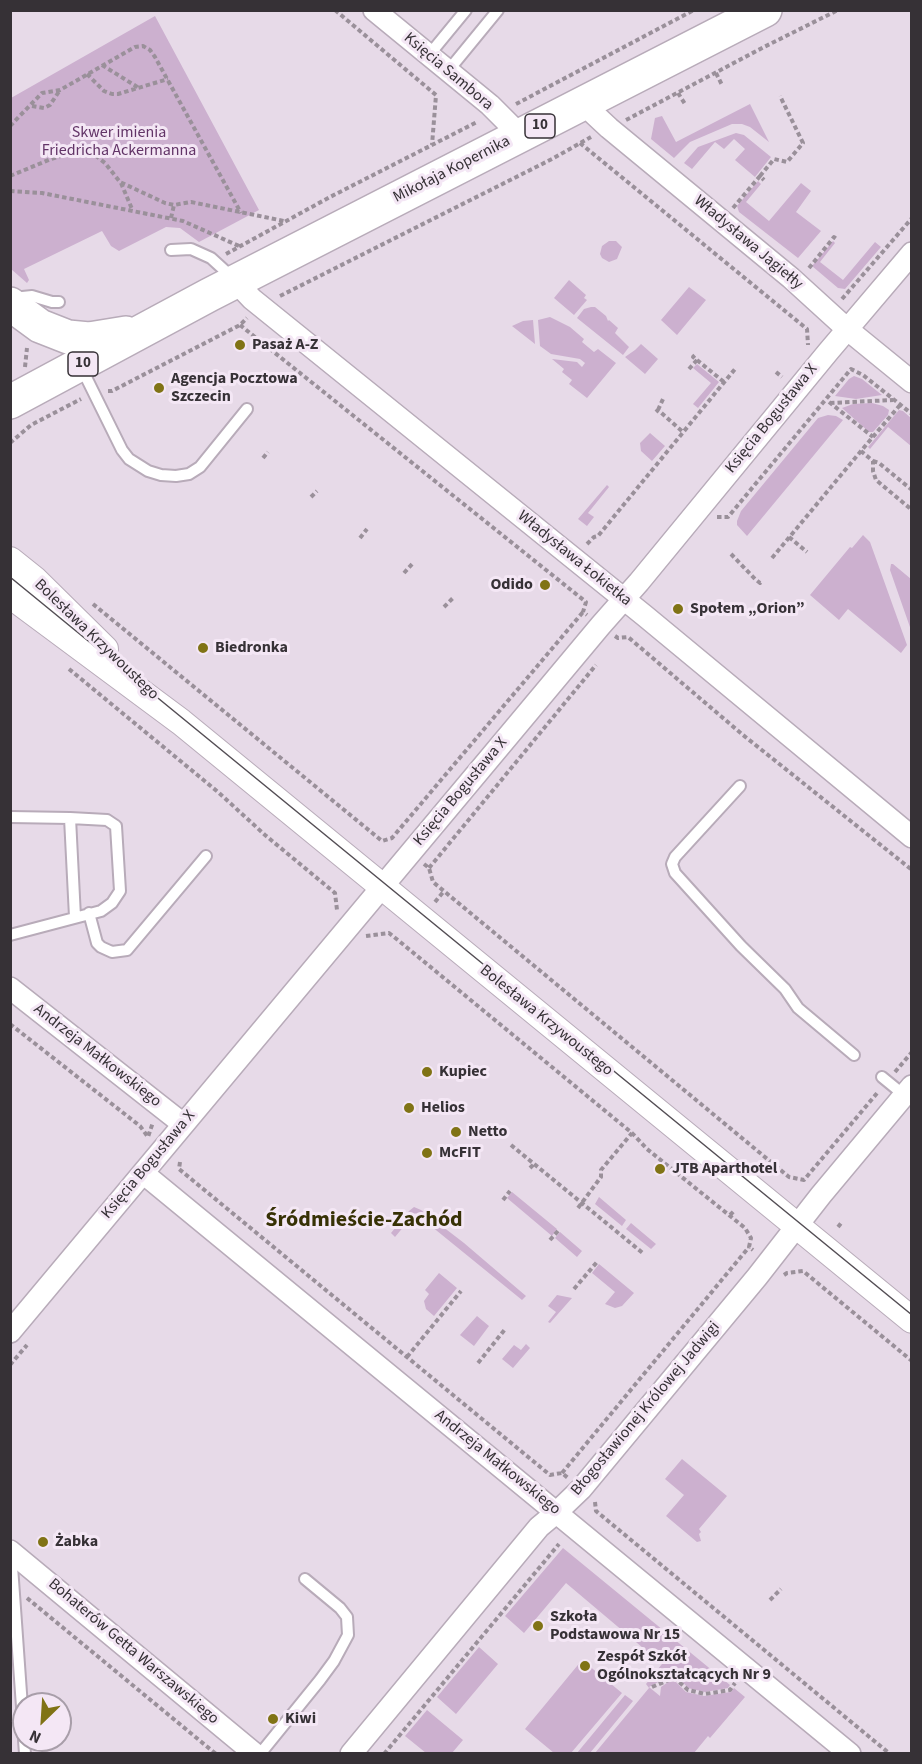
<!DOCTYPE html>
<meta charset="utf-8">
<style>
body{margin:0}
#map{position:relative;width:922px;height:1764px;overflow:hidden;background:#e7dae8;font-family:"Source Sans 3",sans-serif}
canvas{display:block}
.frame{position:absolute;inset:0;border:12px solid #363136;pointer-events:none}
.north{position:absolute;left:12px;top:1692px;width:60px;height:60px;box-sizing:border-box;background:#f4e7f5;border:2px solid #a89ea9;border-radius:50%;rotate:205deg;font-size:16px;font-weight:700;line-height:24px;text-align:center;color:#363136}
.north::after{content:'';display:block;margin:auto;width:21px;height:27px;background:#807315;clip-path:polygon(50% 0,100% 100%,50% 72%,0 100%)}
</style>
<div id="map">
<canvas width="922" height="1764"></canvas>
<div class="frame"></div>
<div class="north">N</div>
</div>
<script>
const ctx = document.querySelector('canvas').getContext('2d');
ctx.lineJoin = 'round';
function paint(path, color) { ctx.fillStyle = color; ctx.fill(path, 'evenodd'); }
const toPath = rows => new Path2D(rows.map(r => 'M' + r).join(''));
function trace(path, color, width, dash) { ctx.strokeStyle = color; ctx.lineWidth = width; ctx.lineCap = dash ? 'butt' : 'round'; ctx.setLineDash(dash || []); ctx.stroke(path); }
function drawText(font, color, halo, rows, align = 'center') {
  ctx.font = font + ' "Source Sans 3",sans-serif'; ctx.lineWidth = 6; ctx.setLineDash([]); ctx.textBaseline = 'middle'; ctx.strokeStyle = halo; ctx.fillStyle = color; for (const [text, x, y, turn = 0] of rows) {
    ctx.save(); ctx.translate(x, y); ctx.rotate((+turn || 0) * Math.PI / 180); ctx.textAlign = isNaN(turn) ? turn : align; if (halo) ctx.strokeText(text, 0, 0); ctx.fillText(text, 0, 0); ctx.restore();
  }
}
const green = toPath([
 [155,16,259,210,199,242,180,228,166,227,119,251,111,246,102,231,24,269,29,280,27,283,11,269,11,98],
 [750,104,769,142,750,127,742,124,732,124,690,142,674,158,651,139,655,118,662,116,676,142],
 [736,133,744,135,771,157,755,177,735,160,745,149,734,139,724,149,715,142,692,169,684,163,698,147],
 [758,181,761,184,746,202,769,221,801,183,811,191,796,212,821,231,798,258,739,212,737,206],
 [609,241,616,241,622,247,617,259,609,262,602,258,600,254,602,246],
 [833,241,835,243,820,262,843,280,875,242,881,247,845,289,838,288,812,266],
 [569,280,586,295,584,298,587,300,574,315,554,298],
 [689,287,706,300,677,335,661,320],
 [591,307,595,307,606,316,608,321,609,320,618,328,615,333,629,347,623,355,577,318,584,309],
 [550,317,570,327,584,339,582,342,594,352,598,349,616,363,587,398,569,384,572,380,562,372,564,369,552,359,577,362,582,367,585,363,580,359,551,354,540,346,538,320],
 [533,320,535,344,512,326,523,321],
 [641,344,658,359,645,374,625,357,635,350],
 [697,364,719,382,698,408,693,404,711,383,693,368],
 [854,376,862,379,882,395,856,399,835,396,849,379],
 [872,403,883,406,889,410,888,415,873,432,869,432,842,408,853,404],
 [899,410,903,411,911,418,911,446,888,427,870,449,868,447],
 [828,415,836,416,843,420,747,536,737,525,737,521,741,511,818,418],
 [650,433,665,446,652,461,641,451,640,443],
 [607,485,609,487,588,513,594,517,587,526,578,519],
 [863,535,870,542,907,645,901,653,848,609,839,620,810,595,850,547,852,548],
 [891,564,893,564,911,579,911,630,890,570],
 [512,1192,557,1229,552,1236,507,1198],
 [599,1197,626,1220,622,1226,595,1204],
 [414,1207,421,1210,464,1243,526,1296,522,1300,415,1213,395,1237,391,1233,409,1211],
 [631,1223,656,1244,651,1249,626,1229],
 [560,1232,582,1251,577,1257,555,1238],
 [599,1264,634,1293,622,1306,615,1308,605,1304,615,1292,592,1273],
 [439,1273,457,1288,434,1316,426,1309,424,1301,429,1294,425,1290],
 [557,1295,572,1298,550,1323,548,1322,556,1312,548,1306],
 [477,1316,489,1326,474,1346,460,1335],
 [526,1344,530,1348,513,1368,502,1359,514,1345,521,1350],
 [682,1459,727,1496,699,1529,701,1532,699,1534,701,1541,697,1542,666,1516,684,1495,665,1479],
 [563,1548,730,1685,728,1688,705,1692,688,1688,679,1678,671,1675,649,1687,660,1696,661,1687,671,1680,676,1682,686,1692,704,1696,731,1692,734,1688,745,1697,710,1738,708,1736,694,1753,595,1753,649,1688,646,1684,662,1664,566,1583,524,1633,505,1616],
 [479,1647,498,1664,456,1714,437,1697],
 [582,1660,622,1693,571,1753,554,1753,525,1729],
 [625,1695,633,1701,590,1753,577,1753],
 [427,1710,463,1740,452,1753,426,1753,405,1736]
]);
const path = toPath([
 [335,10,436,95,432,145],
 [102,65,139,88],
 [716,73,722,85],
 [87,74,104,91,112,94,118,94,168,79],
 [678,93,685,104],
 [516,104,694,10],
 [32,106,44,108,50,105,60,90],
 [626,120,764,47,838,10],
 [10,126,42,93,60,90,135,47,143,46,150,50,155,57,241,213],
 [580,143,807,329,808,345],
 [10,176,51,159,64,155,83,152,96,156,105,163,120,182,165,203,174,205,191,202,284,221],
 [760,176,774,159,787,162,803,143,780,96],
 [121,183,132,209],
 [10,191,42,193,183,221,239,246],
 [733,208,760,176,764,180],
 [171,218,174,205],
 [226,254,330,197,477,122],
 [809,268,834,237,838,240],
 [280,296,552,159,591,137],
 [842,299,912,218],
 [240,325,586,602,583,612,587,615],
 [697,360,724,382],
 [25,367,27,348],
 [689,369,697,360,693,357,696,354],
 [776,372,782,377],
 [108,391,112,391,240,325,247,318],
 [829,402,873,437],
 [830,403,893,400],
 [900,405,861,451,873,461,873,471,876,480,912,510],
 [658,410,663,399],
 [656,412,658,410,683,432],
 [10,443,31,425,81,399],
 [263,458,268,452],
 [873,461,879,463,912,490],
 [311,497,317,491],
 [717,517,728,517,851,369,863,375,912,414],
 [789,537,807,552],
 [360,538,367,529],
 [587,544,594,537,598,536,735,369],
 [731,554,755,579,760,583,762,581],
 [772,558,861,451],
 [404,573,413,563],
 [93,604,382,841,392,838,583,612],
 [444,607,454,597],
 [615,636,618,638,628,637,743,735,912,870],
 [69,669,218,792,265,835,335,893,337,910],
 [424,864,429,868,433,882,789,1177,804,1180,878,1092],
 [429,868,596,665],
 [435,902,444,891],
 [366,936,389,933,399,941,632,1133,647,1149,745,1228,751,1238,749,1247,753,1250],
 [10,1024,140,1126,148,1137,153,1122],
 [895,1072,912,1052],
 [511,1145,644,1254],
 [180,1162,179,1169,550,1475,562,1473,568,1478],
 [530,1168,534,1164],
 [503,1200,510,1191],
 [578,1208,601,1177,601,1170,632,1133],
 [730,1215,734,1211],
 [838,1227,842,1222],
 [550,1240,558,1231],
 [784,1275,787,1273,803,1271,912,1361],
 [574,1289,597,1262],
 [407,1357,461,1291],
 [478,1363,506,1328],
 [10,1365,27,1345],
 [562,1473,749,1247],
 [595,1502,596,1511,890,1754],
 [27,1598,216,1754],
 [770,1600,781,1589],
 [652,1687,671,1679,677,1680,688,1690,705,1694,730,1690,735,1683],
 [384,1754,559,1544]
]);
const service = toPath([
 [429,55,466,10],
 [448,71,498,10],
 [171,250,191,249,211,258,234,279],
 [13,298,32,296,52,302,59,302],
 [82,369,122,450,129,459,148,471,161,475,176,476,189,474,200,467,247,409],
 [10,577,40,602],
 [740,786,675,857,672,864,675,873,741,946,785,989,798,1008,854,1055],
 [10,817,70,818],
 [89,913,97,943,101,947,112,952,127,950,206,856],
 [10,935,101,911,112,903,120,891,116,826,107,820,70,818,75,917],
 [882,1077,904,1095],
 [11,1552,24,1735],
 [24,1740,25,1754],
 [260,1754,320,1680,334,1661,348,1635,347,1617,340,1608,305,1579]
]);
const minor = toPath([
 [374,10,490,105,511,126,517,137],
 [587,102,594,114,609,128,791,278,847,329,912,382],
 [236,282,252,299,645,616,912,837],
 [10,988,183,1124],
 [143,1173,850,1754],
 [10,1332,601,625,639,582,828,352,912,253],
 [10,1551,255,1754],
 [351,1754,539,1527,557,1512,581,1489,757,1277,821,1195,912,1086]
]);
const tertiary = toPath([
 [10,560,35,580,105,649],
 [10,595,181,722,912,1320]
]);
const primary = toPath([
 [10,304,40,326,68,337,89,339,126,333],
 [10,402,209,295,765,10]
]);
const tram = toPath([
 [10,577,912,1315]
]);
const markers = [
 [240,345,6,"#807315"],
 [159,388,6,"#807315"],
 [545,585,6,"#807315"],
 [678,609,6,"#807315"],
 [203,648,6,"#807315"],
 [427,1072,6,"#807315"],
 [409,1108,6,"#807315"],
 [456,1132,6,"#807315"],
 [427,1153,6,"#807315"],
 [660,1169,6,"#807315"],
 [43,1542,6,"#807315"],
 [538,1626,6,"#807315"],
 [585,1666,6,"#807315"],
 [273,1719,6,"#807315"]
];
const shields = [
 [540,126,30],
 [83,364,30]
];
const shieldNames = [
 ["10",540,126],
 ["10",83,364]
];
const streetNames = [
 ["Księcia Sambora",448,72,40],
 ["Mikołaja Kopernika",452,170,-27],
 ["Władysława Jagiełły",748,243,40],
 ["Księcia Bogusława X",772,419,-51],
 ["Władysława Łokietka",574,559,39],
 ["Bolesława Krzywoustego",96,640,44],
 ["Księcia Bogusława X",461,792,-50],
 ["Bolesława Krzywoustego",546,1021,39],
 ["Andrzeja Małkowskiego",97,1056,38],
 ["Księcia Bogusława X",149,1165,-50],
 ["Błogosławionej Królowej Jadwigi",646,1409,-50],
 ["Andrzeja Małkowskiego",497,1463,39],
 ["Bohaterów Getta Warszawskiego",133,1652,40]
];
const parkNames = [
 ["Skwer imienia",119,133],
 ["Friedricha Ackermanna",119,151]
];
const poiNames = [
 ["Pasaż A-Z",252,345],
 ["Agencja Pocztowa",171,379],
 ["Szczecin",171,397],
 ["Odido",533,585,"right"],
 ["Społem „Orion”",690,609],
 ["Biedronka",215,648],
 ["Kupiec",439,1072],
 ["Helios",421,1108],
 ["Netto",468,1132],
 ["McFIT",439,1153],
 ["JTB Aparthotel",672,1169],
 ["Żabka",55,1542],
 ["Szkoła",550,1617],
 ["Podstawowa Nr 15",550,1635],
 ["Zespół Szkół",597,1657],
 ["Ogólnokształcących Nr 9",597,1675],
 ["Kiwi",285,1719]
];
const districtNames = [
 ["Śródmieście-Zachód",364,1221]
];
paint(green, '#ccb0cf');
trace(service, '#b8abb9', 14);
trace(minor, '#b8abb9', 24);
trace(tertiary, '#b8abb9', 28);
trace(primary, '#b8abb9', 36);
trace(path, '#9a909a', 4, [4.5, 3]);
trace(service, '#fff', 10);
trace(minor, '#fff', 21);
trace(tertiary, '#fff', 26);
trace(primary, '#fff', 33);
trace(tram, '#544e55', 1.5);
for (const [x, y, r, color] of markers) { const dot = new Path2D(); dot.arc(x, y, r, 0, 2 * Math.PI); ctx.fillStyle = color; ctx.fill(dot); trace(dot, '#f4e7f5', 2); }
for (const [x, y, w] of shields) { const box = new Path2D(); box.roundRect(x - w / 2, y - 12, w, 24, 4.5); ctx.fillStyle = '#f4e7f5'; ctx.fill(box); trace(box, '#363136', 1.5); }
drawText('bold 15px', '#363136', null, shieldNames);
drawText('16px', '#363136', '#f4e7f5', streetNames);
drawText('16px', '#623467', '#f4e7f5', parkNames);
drawText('bold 16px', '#363136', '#f4e7f5', poiNames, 'left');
drawText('bold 22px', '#373105', '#f4e7f5', districtNames);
</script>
